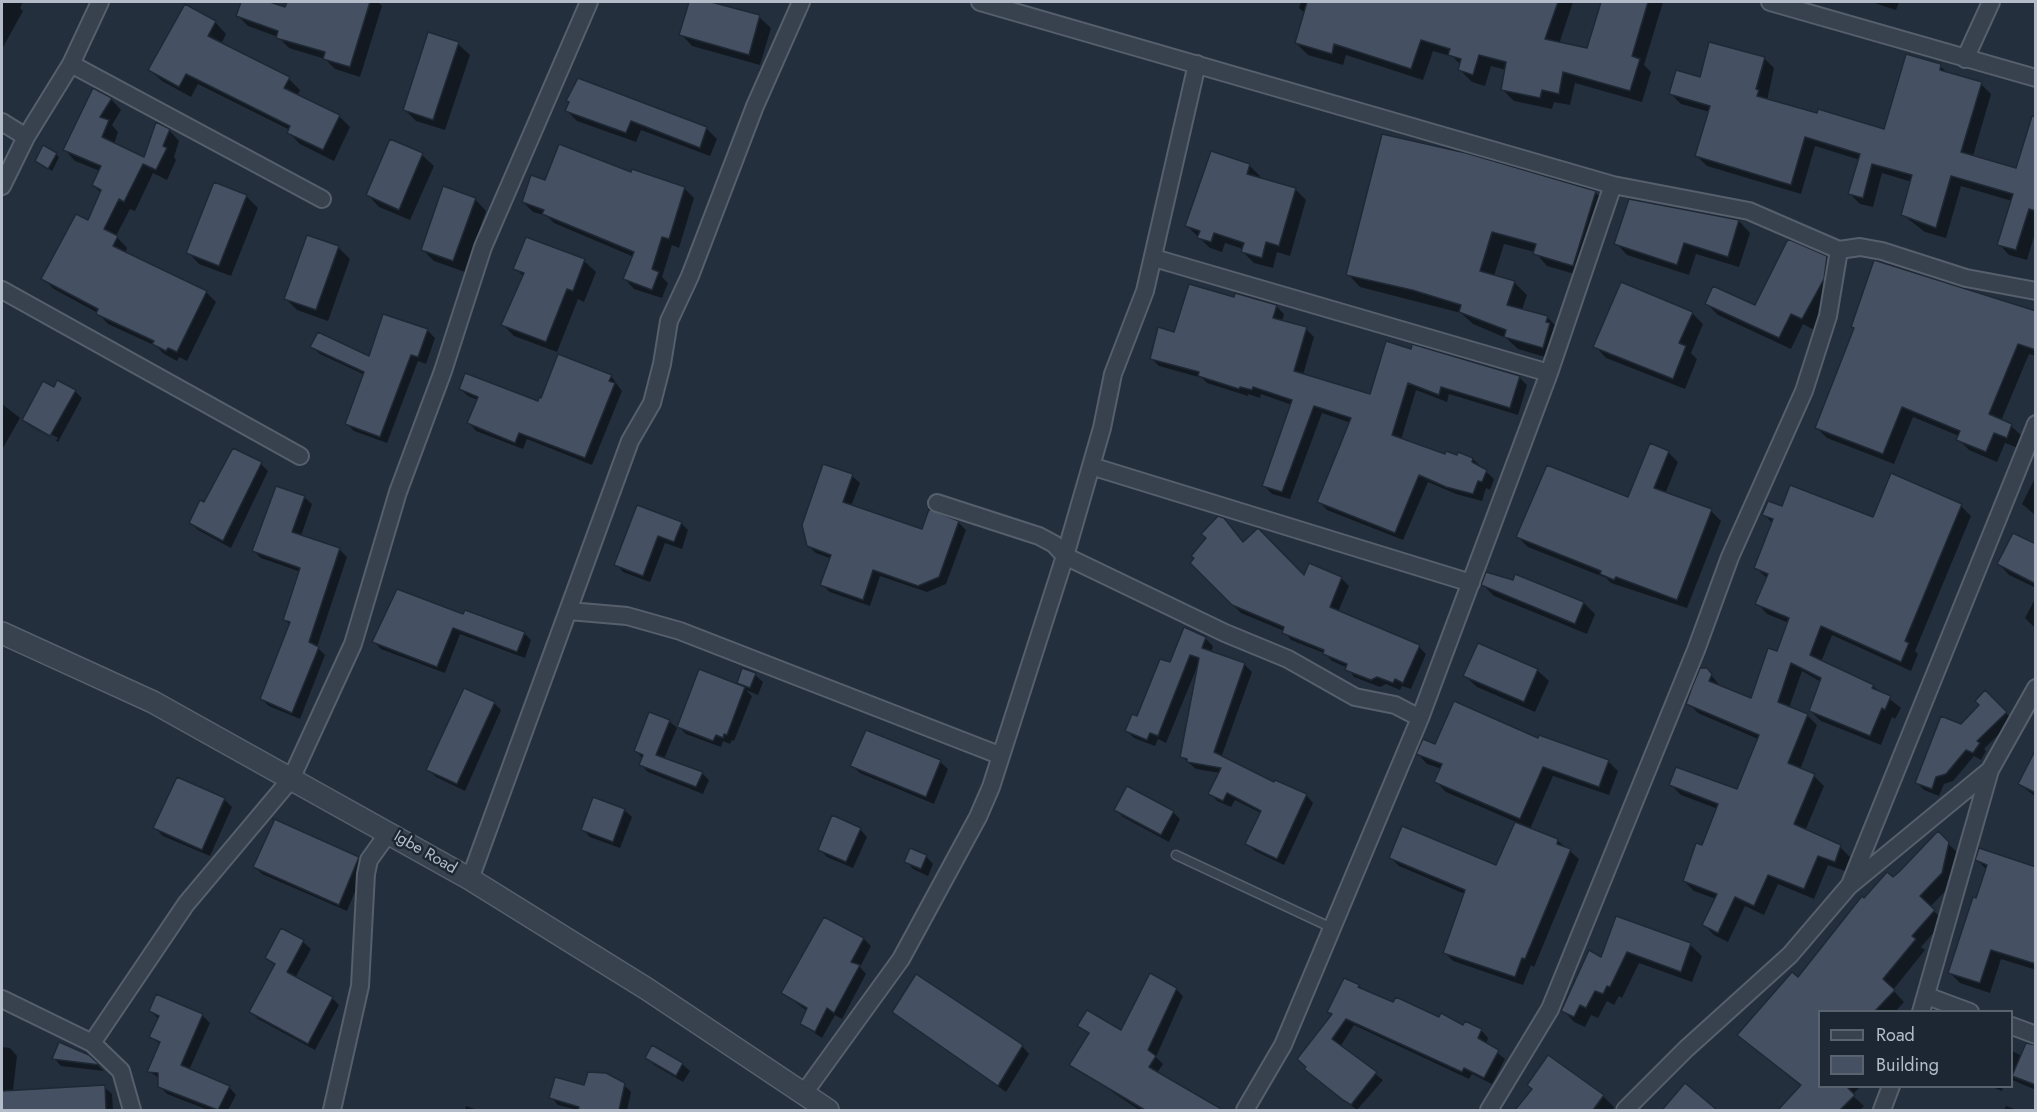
<!DOCTYPE html>
<style>
body{margin:0}
#map{position:relative;width:2037px;height:1112px;overflow:hidden;background:#242f3e;font-family:Jost,sans-serif}
canvas{display:block}
.frame{position:absolute;inset:0;border:3px solid #b4bcc9;pointer-events:none}
.legend{position:absolute;left:1818px;top:1010px;width:195px;height:78px;box-sizing:border-box;background:#1d2633;border:2px solid #59626f;margin:0;padding:8px 10px;list-style:none;font-size:18px;color:#b4bcc9}
.legend li{display:flex;align-items:center;gap:12px;height:30px}
.legend b{width:30px;border:2px solid #59626f}
</style>
<div id="map">
<canvas width="2037" height="1112"></canvas>
<div class="frame"></div>
<ul class="legend">
<li><b style="height:8px;background:#38414e"></b>Road</li>
<li><b style="height:16px;background:#455162"></b>Building</li>
</ul>
</div>
<script>
const ctx = document.querySelector('canvas').getContext('2d');
ctx.lineJoin = 'round';
function paint(path, color) { ctx.fillStyle = color; ctx.fill(path, 'evenodd'); }
const toPath = rows => new Path2D(rows.map(r => 'M' + r).join(''));
function trace(path, color, width, dash) { ctx.strokeStyle = color; ctx.lineWidth = width; ctx.lineCap = dash ? 'butt' : 'round'; ctx.setLineDash(dash || []); ctx.stroke(path); }
function drawText(font, color, halo, rows, align = 'center') {
  ctx.font = font + ' Jost,sans-serif'; ctx.lineWidth = 5; ctx.setLineDash([]); ctx.textBaseline = 'middle'; ctx.strokeStyle = halo; ctx.fillStyle = color; for (const [text, x, y, turn = 0] of rows) {
    ctx.save(); ctx.translate(x, y); ctx.rotate((+turn || 0) * Math.PI / 180); ctx.textAlign = isNaN(turn) ? turn : align; if (halo) ctx.strokeText(text, 0, 0); ctx.fillText(text, 0, 0); ctx.restore();
  }
}
const shadow = toPath([
 [2,2,23,2,20,8,23,11,2,49],
 [243,2,265,2,286,9,289,2,378,2,382,6,360,77,335,69,325,59,289,48,278,37,248,26,238,16],
 [690,2,706,2,759,17,771,28,760,65,692,46,681,34],
 [1301,2,1573,2,1559,44,1588,49,1602,2,1663,2,1644,65,1651,72,1642,102,1575,83,1570,105,1554,102,1552,109,1514,101,1502,89,1506,70,1491,66,1485,86,1472,82,1460,70,1461,65,1453,57,1433,51,1423,80,1346,55,1343,65,1308,55,1296,43,1305,13,1299,8],
 [1871,2,1899,2,1896,10],
 [215,22,226,34,221,44,289,79,300,90,297,96,339,116,350,127,334,161,300,144,289,133,290,130,198,84,191,97,162,81,150,70],
 [458,44,470,55,445,130,416,121,404,109],
 [1764,58,1774,68,1767,101,1885,131,1940,66,1949,74,1981,84,1991,94,1973,156,2018,170,2036,108,2036,230,2027,260,2009,255,1999,244,2012,201,1961,186,1946,238,1925,232,1903,215,1912,182,1882,173,1873,207,1860,204,1850,194,1860,160,1815,146,1801,194,1707,166,1697,156,1710,112,1681,104,1671,94,1701,78],
 [578,80,707,129,717,139,710,156,641,130,636,142,577,121,567,111],
 [111,99,121,110,112,125,118,132,114,144,145,159,169,130,179,141,174,157,176,160,167,180,153,173,135,211,130,209,116,236,127,248,125,253,206,292,216,302,187,361,179,357,177,361,164,354,156,346,108,324,98,313,54,289,43,279,88,222,101,193,93,185,100,171,75,161,65,150],
 [391,141,422,155,434,166,410,220,379,207,368,195],
 [56,154,59,157,52,171,37,161],
 [1249,165,1260,176,1259,179,1295,189,1306,200,1290,256,1277,252,1273,268,1254,263,1243,252,1243,249,1225,243,1222,252,1210,248,1187,226],
 [632,174,684,188,694,198,679,248,672,245,662,277,668,283,662,298,634,289,625,279,634,257,554,223,547,216,533,212,523,202],
 [1595,192,1608,205,1585,277,1547,266,1535,252,1504,244,1494,276,1514,282,1527,295,1522,310,1547,317,1560,330,1555,360,1518,349,1506,338,1473,324,1461,313,1360,287,1348,274],
 [246,196,258,208,231,276,199,264,188,252],
 [475,199,486,211,465,272,434,261,422,249],
 [1739,221,1750,233,1739,267,1696,254,1689,275,1627,255,1616,243],
 [308,237,339,248,350,259,328,321,297,310,285,298],
 [527,239,584,261,596,272,584,302,578,299,557,352,514,336,503,325,524,277,515,268],
 [1826,258,1838,269,1834,291,1814,330,1803,324,1791,349,1718,315,1707,304,1756,307],
 [1235,299,1276,306,1284,314,1282,321,1306,329,1314,337,1303,375,1371,396,1387,343,1519,377,1527,385,1518,415,1449,394,1447,402,1416,390,1401,440,1446,456,1473,459,1494,479,1490,490,1486,488,1482,501,1456,494,1428,482,1403,540,1327,510,1319,502,1351,423,1322,413,1290,499,1272,494,1264,486,1292,405,1261,394,1260,398,1248,394,1248,396,1207,383,1202,378,1159,366,1151,358,1175,334],
 [1692,313,1703,324,1691,353,1697,359,1685,389,1606,358,1595,346],
 [2036,313,2036,356,2029,354,2001,421,2011,426,2022,436,2018,448,2005,443,1997,462,1969,450,1958,439,1959,436,1913,417,1894,464,1827,438,1816,427],
 [427,330,435,338,426,364,418,361,387,443,354,431,346,423,365,375,320,354,312,347,370,358],
 [611,376,622,391,592,465,527,439,523,449,476,431,469,423,478,400,468,396,460,389,538,403],
 [54,389,75,391,82,398,58,442,31,427,24,420],
 [30,423,58,438,56,441,30,426],
 [2,404,20,418,3,448,2,447],
 [1668,452,1678,462,1665,494,1711,511,1721,521,1687,608,1611,583,1606,578,1528,547,1518,537,1629,499],
 [261,464,268,471,231,548,198,530,190,523,205,504],
 [852,476,860,483,851,506,923,531,958,522,966,530,946,584,927,592,880,576,870,606,830,592,822,585,832,559,816,553,808,546],
 [2036,476,2036,516,2022,504],
 [304,497,312,504,301,536,339,549,347,557,317,647,325,655,300,719,269,706,261,699,291,626,285,620,301,572,261,558,254,551],
 [1961,506,1971,516,1915,651,1918,654,1911,671,1832,635,1821,662,1873,686,1901,708,1895,719,1892,717,1881,745,1821,721,1810,711,1821,682,1802,671,1789,708,1807,715,1817,725,1800,770,1814,776,1824,786,1805,831,1840,847,1850,857,1845,871,1828,865,1814,899,1778,884,1764,915,1745,906,1728,942,1714,935,1704,925,1716,899,1694,891,1684,881,1703,847,1718,809,1681,795,1671,785,1738,791,1758,739,1698,713,1688,703,1707,670,1721,687,1751,699,1778,653,1789,623,1767,614,1757,603,1768,579,1756,568,1773,524,1764,514,1783,508,1873,519],
 [638,507,681,523,688,530,682,549,665,543,650,582,623,572,616,564],
 [1244,544,1305,577,1341,578,1349,586,1338,612,1419,647,1426,654,1411,689,1402,686,1400,690,1386,684,1380,687,1354,677,1348,668,1332,661,1324,653,1291,640,1284,631,1241,613,1192,563],
 [2036,546,2036,588,2009,575,1999,564],
 [1516,576,1584,603,1595,614,1587,634,1494,596,1483,585,1514,582],
 [2036,597,2036,629,2025,618],
 [464,616,524,633,531,640,525,658,460,634,445,673,381,649,374,642],
 [1184,629,1206,639,1213,646,1211,653,1244,664,1252,672,1221,758,1275,784,1306,795,1313,803,1284,865,1255,851,1247,844,1261,813,1235,800,1231,807,1217,801,1210,793,1220,773,1196,769,1182,757,1200,660,1166,743,1158,739,1155,746,1134,738,1127,731,1138,718,1170,664],
 [1537,670,1549,681,1535,712,1477,687,1465,676],
 [755,675,763,682,758,695,746,690,752,696,734,741,732,740,730,744,723,741,721,747,686,734,679,727,744,688,739,683],
 [1985,692,2013,720,1984,749,1986,751,1981,760,1974,756,1953,781,1944,784,1939,796,1924,790,1917,783,1961,726,1981,705],
 [494,703,501,710,465,791,436,777,428,770],
 [669,721,677,728,664,759,702,773,709,780,703,794,648,772,641,765,643,759,636,751],
 [866,732,940,762,948,769,934,804,860,773,852,766],
 [1539,740,1608,761,1618,771,1609,795,1553,776,1530,829,1557,840,1579,859,1534,967,1531,965,1523,985,1453,961,1445,953,1465,894,1399,866,1391,858,1497,867,1516,822,1446,792,1436,782,1442,769,1427,764,1418,754,1436,746],
 [2036,749,2036,797,2019,784],
 [224,799,232,807,210,856,163,836,155,828],
 [624,810,632,817,620,848,590,837,583,830],
 [1116,810,1173,812,1180,819,1169,842,1123,817],
 [860,829,867,837,853,868,827,857,820,850],
 [1938,834,1959,854,1952,884,1930,907,1944,921,1921,947,1925,950,1893,990,1904,1002,1895,1012,1820,1012,1820,1086,1861,1086,1852,1095,1864,1106,1860,1110,1780,1110,1802,1087,1739,1035,1799,980,1864,900,1893,879],
 [926,856,933,864,928,876,913,869,906,861],
 [358,858,366,865,347,911,262,874,255,867],
 [1977,860,2036,869,2036,970,2001,959,1990,993,1960,983,1950,973,1987,870],
 [1617,918,1690,945,1702,956,1692,982,1639,963,1622,998,1619,996,1614,1005,1607,1001,1598,1018,1591,1015,1585,1027,1574,1022,1563,1010,1602,959],
 [825,919,864,939,871,946,860,967,866,974,842,1019,835,1015,822,1038,802,1024,807,1011,783,993],
 [282,930,303,942,311,949,295,978,332,998,339,1005,315,1050,258,1019,251,1012,275,966,267,958],
 [1359,986,1364,991,1394,1003,1481,1030,1488,1038,1486,1044,1505,1059,1492,1084,1472,1074,1469,1079,1354,1025,1340,1047,1383,1080,1357,1110,1306,1069,1333,1015,1329,1011],
 [1176,989,1183,996,1156,1057,1163,1064,1157,1073,1216,1110,1139,1110,1071,1064,1090,1035,1079,1026,1121,1032],
 [157,996,203,1016,210,1023,189,1070,229,1087,236,1095,228,1110,208,1110,167,1094,159,1086,160,1079,149,1071,161,1045,151,1037,159,1019,150,1011],
 [893,1011,1022,1046,1029,1054,1006,1092],
 [2,1047,10,1048,17,1056,13,1090,104,1087,112,1094,113,1110,2,1110],
 [2036,1048,2036,1090,2012,1080,2012,1051,2022,1056],
 [88,1056,104,1071,61,1066,54,1058],
 [647,1058,682,1064,690,1071,683,1082,654,1065],
 [624,1085,631,1092,627,1110,578,1110,558,1105,551,1097,585,1087],
 [1686,1085,1715,1110,1664,1110],
 [1990,1086,2003,1086,2002,1091],
 [1533,1089,1603,1096,1614,1107,1612,1110,1517,1110],
 [466,1106,478,1110,465,1110],
 [2006,1106,2018,1110,2004,1110]
]);
const building = toPath([
 [241,2,270,2,285,7,287,2,370,2,350,67,323,59,325,52,276,38,278,31,236,16,241,2],
 [689,2,711,2,760,15,749,55,679,35,689,2],
 [1307,2,1558,2,1545,39,1587,48,1601,2,1648,2,1632,56,1640,59,1630,91,1563,72,1559,94,1542,90,1540,98,1501,90,1506,62,1479,55,1473,75,1458,70,1461,59,1448,55,1450,49,1421,40,1411,69,1334,44,1332,54,1295,43,1307,2],
 [185,4,216,21,208,36,290,77,284,88,340,115,323,150,287,133,290,126,186,74,179,87,148,70,185,4],
 [428,32,459,42,433,120,403,110,428,32],
 [1709,42,1765,57,1756,89,1759,90,1757,96,1817,113,1818,109,1884,129,1906,54,1941,64,1940,70,1982,82,1961,152,2016,168,2032,116,2036,117,2036,211,2029,209,2016,250,1997,245,2013,194,1951,176,1936,228,1901,215,1912,175,1872,164,1863,198,1848,194,1860,154,1805,137,1791,185,1695,156,1710,106,1669,94,1676,70,1700,77,1709,42],
 [578,78,707,127,700,148,631,121,626,133,565,111,569,102,566,101,578,78],
 [93,88,112,98,100,117,109,120,102,137,144,157,156,122,170,129,163,146,167,148,156,170,143,164,124,202,119,199,104,229,118,236,113,246,207,291,177,352,168,348,166,351,152,344,154,341,96,314,98,309,41,279,76,214,88,220,101,190,92,185,101,166,63,150,93,88],
 [1382,134,1466,153,1596,191,1573,266,1533,254,1536,244,1492,232,1480,271,1515,281,1507,305,1548,316,1546,322,1550,323,1543,348,1504,337,1506,330,1459,312,1461,305,1412,290,1346,275,1382,134],
 [390,139,423,153,399,210,366,195,390,139],
 [559,144,631,172,632,169,685,187,669,239,662,237,652,269,659,272,652,290,623,279,634,252,542,214,544,210,522,202,531,175,545,180,559,144],
 [43,145,57,153,48,169,35,161,43,145],
 [1211,151,1250,164,1247,174,1296,188,1279,246,1266,242,1262,258,1241,252,1244,243,1214,233,1211,242,1197,238,1200,231,1185,226,1211,151],
 [214,182,247,195,219,266,186,253,214,182],
 [443,186,476,198,453,261,421,250,443,186],
 [1629,199,1739,220,1728,257,1684,243,1677,265,1614,244,1629,199],
 [307,235,339,246,316,310,284,299,307,235],
 [526,237,585,259,573,291,567,289,546,342,501,325,524,273,513,269,526,237],
 [1788,239,1827,256,1824,279,1802,319,1791,314,1779,338,1705,304,1713,286,1755,305,1788,239],
 [1874,260,2036,311,2036,350,2018,344,1989,414,2012,424,2007,438,1994,433,1986,452,1956,440,1960,431,1902,407,1883,454,1815,428,1854,328,1851,327,1874,260],
 [1621,282,1693,312,1679,343,1686,346,1673,379,1593,347,1621,282],
 [1189,284,1234,297,1235,293,1277,305,1273,318,1307,327,1294,371,1370,394,1386,341,1411,349,1412,344,1520,376,1510,408,1441,387,1439,395,1408,383,1392,435,1445,454,1446,451,1457,455,1458,452,1473,458,1472,462,1487,470,1482,482,1478,481,1473,494,1446,487,1419,475,1395,533,1317,502,1351,418,1314,406,1282,492,1262,486,1292,400,1253,387,1252,390,1240,387,1239,389,1198,376,1199,372,1150,359,1158,327,1174,332,1189,284],
 [383,314,428,329,418,357,411,355,380,437,345,424,364,372,310,347,318,332,369,356,383,314],
 [558,354,612,375,609,381,615,383,585,458,519,433,515,443,467,423,478,397,459,389,465,373,538,401,539,397,541,398,558,354],
 [57,380,76,390,50,436,22,420,43,381,54,387,57,380],
 [1650,443,1669,451,1654,488,1712,509,1677,600,1616,577,1614,580,1600,574,1601,571,1516,537,1547,465,1628,497,1650,443],
 [233,448,262,462,223,541,189,523,200,500,204,502,233,448],
 [823,464,853,474,843,502,922,529,929,509,959,521,939,577,918,586,873,570,863,600,820,585,831,555,807,546,802,525,823,464],
 [1891,473,1962,504,1905,641,1909,643,1901,662,1821,626,1810,655,1874,685,1872,688,1891,696,1885,710,1882,708,1870,736,1809,711,1821,678,1791,663,1778,702,1808,714,1788,763,1815,774,1794,824,1841,845,1835,862,1818,856,1804,889,1768,875,1754,906,1735,897,1718,933,1702,925,1717,894,1683,881,1696,843,1702,845,1718,804,1669,785,1676,767,1737,789,1759,735,1686,704,1692,687,1700,668,1707,668,1712,674,1709,681,1751,698,1768,648,1777,651,1789,618,1755,604,1768,574,1754,568,1773,519,1762,515,1768,501,1782,506,1790,485,1873,517,1891,473],
 [276,486,305,496,292,532,340,548,309,642,319,647,292,713,260,699,290,622,283,620,300,568,252,551,276,486],
 [637,505,682,522,674,542,658,536,643,576,614,565,637,505],
 [1218,516,1224,518,1243,542,1258,528,1304,575,1309,563,1342,577,1330,607,1420,645,1403,683,1395,679,1393,683,1377,677,1371,680,1345,670,1347,664,1323,654,1324,650,1282,633,1284,627,1232,605,1190,563,1194,558,1191,556,1206,538,1201,534,1218,516],
 [2013,533,2036,544,2036,584,1997,564,2013,533],
 [1486,572,1513,580,1515,574,1584,602,1575,624,1481,585,1486,572],
 [397,589,463,614,465,610,525,632,517,652,453,628,437,667,372,642,397,589],
 [1184,627,1206,637,1202,648,1245,663,1214,752,1274,782,1275,780,1307,794,1277,859,1245,844,1261,811,1227,793,1223,801,1208,794,1221,768,1187,762,1187,759,1180,757,1199,658,1190,655,1158,736,1150,733,1147,740,1125,731,1132,714,1137,716,1160,659,1170,662,1184,627],
 [1478,643,1538,669,1524,702,1463,676,1478,643],
 [742,668,756,673,750,688,737,683,742,668],
 [699,669,745,687,727,735,724,734,723,738,716,735,713,741,677,727,699,669],
 [464,688,495,702,457,784,426,770,464,688],
 [1985,690,2007,712,1977,741,1980,743,1973,753,1966,750,1946,774,1936,777,1932,789,1915,783,1941,716,1961,724,1979,705,1975,701,1985,690],
 [1454,701,1538,738,1539,735,1609,760,1599,787,1543,767,1520,819,1434,782,1442,764,1416,754,1423,739,1435,744,1454,701],
 [649,712,670,720,656,755,703,772,696,787,639,765,643,755,634,751,649,712],
 [866,730,941,760,926,797,850,766,866,730],
 [2036,749,2036,793,2018,784,2036,749],
 [177,777,225,798,202,850,153,828,177,777],
 [1127,786,1174,811,1161,835,1114,810,1127,786],
 [593,797,625,809,613,842,581,830,593,797],
 [832,815,861,828,846,862,818,850,832,815],
 [272,818,359,857,339,905,253,867,274,821,272,818],
 [1515,822,1558,839,1557,844,1571,849,1525,959,1522,958,1515,977,1443,953,1465,890,1389,858,1402,826,1496,865,1515,822],
 [1938,831,1949,842,1942,873,1920,896,1935,910,1912,936,1916,939,1883,979,1895,990,1875,1011,1820,1011,1820,1086,1846,1086,1855,1095,1840,1110,1778,1110,1801,1085,1737,1035,1792,972,1798,977,1862,896,1864,898,1887,872,1893,877,1899,872,1938,831],
 [910,848,927,855,921,869,904,862,910,848],
 [1979,848,2036,867,2036,964,1991,950,1980,983,1948,973,1973,897,1976,898,1987,865,1975,860,1979,848],
 [1616,916,1691,943,1681,972,1627,952,1610,987,1607,986,1603,994,1595,991,1586,1008,1580,1005,1574,1017,1561,1011,1589,950,1601,957,1616,916],
 [824,917,864,938,851,962,860,965,834,1013,827,1008,815,1032,800,1024,807,1008,781,993,824,917],
 [281,928,304,940,287,972,333,997,308,1044,249,1012,275,964,265,958,281,928],
 [1150,973,1177,988,1148,1050,1156,1056,1149,1067,1223,1110,1145,1110,1069,1065,1089,1033,1077,1026,1087,1010,1121,1030,1150,973],
 [916,974,1023,1045,998,1086,892,1012,916,974],
 [1344,978,1360,985,1358,987,1393,1002,1396,997,1439,1017,1441,1013,1463,1025,1465,1021,1482,1029,1478,1038,1499,1050,1484,1078,1464,1068,1462,1072,1346,1019,1332,1039,1377,1072,1351,1105,1343,1100,1304,1069,1306,1067,1297,1059,1332,1014,1327,1012,1344,978],
 [156,994,203,1014,181,1065,230,1086,218,1110,158,1087,158,1073,147,1072,160,1042,149,1037,159,1016,149,1011,156,994],
 [59,1042,89,1055,100,1065,52,1059,59,1042],
 [2026,1043,2036,1045,2036,1085,2012,1076,2026,1043],
 [652,1045,683,1063,676,1076,645,1058,652,1045],
 [1548,1055,1604,1095,1593,1110,1515,1110,1532,1089,1527,1085,1548,1055],
 [588,1072,606,1073,625,1083,619,1110,578,1110,579,1107,549,1098,555,1077,584,1085,588,1072],
 [1685,1083,1717,1110,1662,1110,1685,1083],
 [105,1085,106,1110,2,1110,2,1091,105,1085]
]);
const service = toPath([
 [1176,855,1332,928]
]);
const minor = toPath([
 [980,2,1613,185,1749,211,1839,250,1860,247,1882,251,1966,278,2036,291],
 [1770,2,2036,78],
 [1965,59,1991,2],
 [71,64,322,199],
 [2,122,26,137],
 [2,186,26,137,71,64,100,2],
 [1154,258,1549,373],
 [2,290,300,456],
 [1091,466,1471,583],
 [937,503,1039,536,1054,544,1065,556,1225,633,1288,659,1355,697,1395,705,1420,718],
 [569,611,627,616,680,631,999,755],
 [470,879,630,441,652,403,662,364,669,321,690,276,755,106,801,2],
 [1851,882,2036,424],
 [1927,996,1970,1012],
 [2,999,92,1043,121,1071,132,1110],
 [1921,1012,1990,770,2036,688],
 [2012,1026,2036,1035],
 [92,1043,186,904,291,779,353,644,398,492,443,371,483,247,589,2],
 [804,1093,901,959,978,817,991,787,1065,556,1102,428,1113,374,1145,291,1197,64],
 [332,1110,360,986,366,874,369,860,389,832],
 [1245,1110,1283,1045,1420,718,1549,373,1613,185],
 [1489,1110,1550,1009,1696,650,1730,557,1804,391,1828,316,1839,250],
 [1625,1110,1686,1049,1790,955,1849,886,1990,770],
 [1882,1110,1891,1086]
]);
const tertiary = toPath([
 [2,633,153,702,470,879,647,989,828,1110]
]);
const streetNames = [
 ["Igbe Road",425,853,30]
];
paint(shadow, '#0007');
paint(building, '#455162');
trace(building, '#1f2835', 1.5);
trace(service, '#565f6c', 11);
trace(minor, '#565f6c', 20);
trace(tertiary, '#565f6c', 24);
trace(service, '#38414e', 8);
trace(minor, '#38414e', 16);
trace(tertiary, '#38414e', 21);
drawText('16px', '#b4bcc9', '#1d2633', streetNames);
</script>
